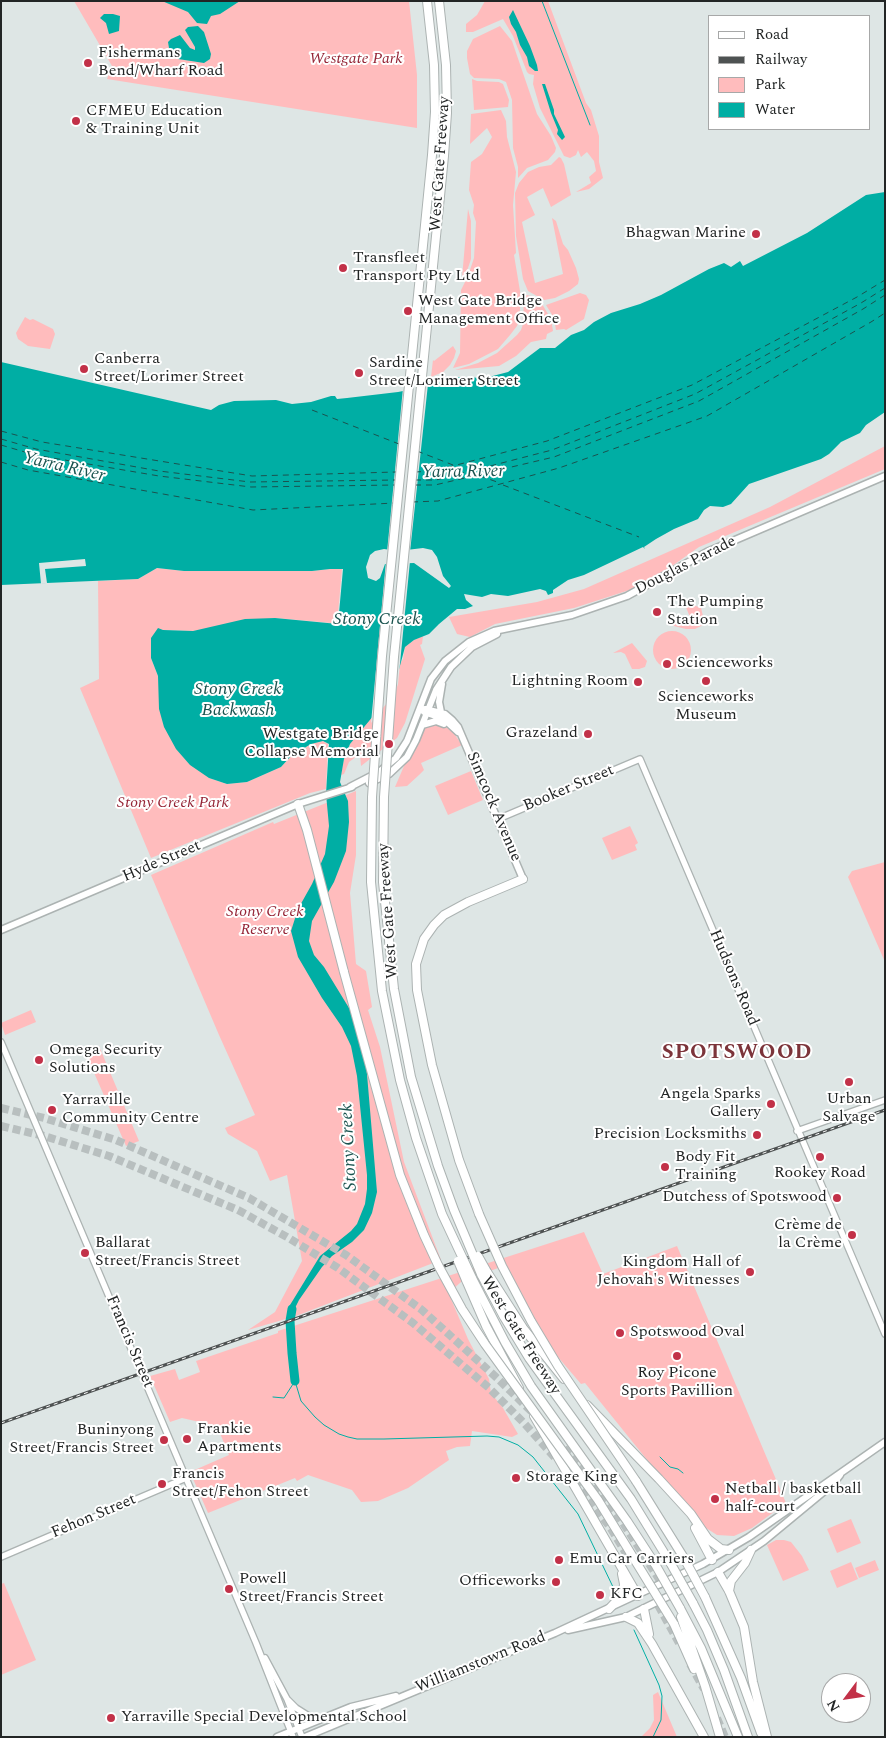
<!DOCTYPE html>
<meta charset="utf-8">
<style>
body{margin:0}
#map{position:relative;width:886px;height:1738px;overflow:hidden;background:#dee6e5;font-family:Spectral,serif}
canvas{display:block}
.frame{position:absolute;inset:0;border:2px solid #222525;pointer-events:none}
.legend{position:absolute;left:708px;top:15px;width:162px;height:115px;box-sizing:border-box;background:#fff;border:1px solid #a7a8a8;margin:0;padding:6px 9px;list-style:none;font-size:15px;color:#222525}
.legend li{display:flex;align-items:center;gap:10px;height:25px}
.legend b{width:25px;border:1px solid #a7a8a8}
.north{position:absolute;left:821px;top:1673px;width:50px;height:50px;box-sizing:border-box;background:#fff;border:1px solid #a7a8a8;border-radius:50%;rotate:239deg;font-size:14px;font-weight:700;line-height:20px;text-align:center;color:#222525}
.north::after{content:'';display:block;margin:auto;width:18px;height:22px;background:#c23148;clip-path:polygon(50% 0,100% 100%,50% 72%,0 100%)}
</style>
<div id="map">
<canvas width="886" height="1738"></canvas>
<div class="frame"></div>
<ul class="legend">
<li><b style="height:6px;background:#fff"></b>Road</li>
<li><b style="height:6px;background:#4e5252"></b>Railway</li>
<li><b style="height:14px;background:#ffbcbd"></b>Park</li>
<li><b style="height:14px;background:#00aea4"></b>Water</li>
</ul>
<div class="north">N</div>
</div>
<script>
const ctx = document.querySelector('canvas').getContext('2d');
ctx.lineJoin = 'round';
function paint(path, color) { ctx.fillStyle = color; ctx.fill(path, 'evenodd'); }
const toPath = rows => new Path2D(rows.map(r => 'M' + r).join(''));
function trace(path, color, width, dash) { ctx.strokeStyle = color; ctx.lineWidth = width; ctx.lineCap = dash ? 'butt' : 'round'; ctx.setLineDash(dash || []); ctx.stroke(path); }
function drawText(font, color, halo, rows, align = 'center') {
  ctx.font = font + ' Spectral,serif'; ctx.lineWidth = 4; ctx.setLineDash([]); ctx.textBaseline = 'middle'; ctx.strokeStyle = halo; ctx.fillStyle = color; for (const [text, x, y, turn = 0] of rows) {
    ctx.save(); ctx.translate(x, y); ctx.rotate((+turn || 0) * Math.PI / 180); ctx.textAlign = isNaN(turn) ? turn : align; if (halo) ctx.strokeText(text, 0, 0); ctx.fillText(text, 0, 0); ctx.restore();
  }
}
const green = toPath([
 [74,1,409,1,417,75,417,128,107,79,112,66],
 [485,1,548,1,586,103,591,110,599,136,599,162,603,178,589,189,576,192,591,183,589,177,596,171,594,161,587,152,581,157,578,150,576,155,570,158,564,156,540,108,533,84,534,75,529,74,527,72,513,36,503,19,473,32,466,32,466,24,477,15],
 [500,26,512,41,537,114,551,136,556,148,555,152,548,160,527,168,518,178,518,167,513,148,512,100,506,82,499,79,474,78,470,74,467,58,467,51,473,39],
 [472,79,477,81,499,82,503,84,509,100,508,107,474,110],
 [501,110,506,121,507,137,516,172,513,205,516,253,514,255,521,297,519,320,517,326,510,335,498,349,469,364,453,368,460,353,461,290,468,276,474,258,476,222,473,213,474,205,469,190,471,162,482,154,492,137,487,128,470,144,471,114],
 [559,157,561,158,564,164,571,195,551,207,543,188,527,197,535,215,522,222,535,283,563,274,552,218,556,221,563,244,568,250,576,268,579,279,578,284,569,291,555,298,544,300,528,291,523,279,516,236,515,193,519,183,528,172,539,167,551,165],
 [468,209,471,221,471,259,467,271,462,278],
 [580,293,586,295,589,300,584,319,566,330,564,329,556,330,554,318,546,305],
 [526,295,531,296,542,304,551,319,553,331,547,334,546,339,531,342,516,356,499,366,455,370,478,363,497,353,517,335,521,330,523,324,524,297],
 [25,317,30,320,33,319,53,329,55,334,50,349,28,346,18,339,16,333],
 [453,346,456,351,454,358,450,365,443,372,431,377,433,360,434,361],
 [885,446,885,469,699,547,645,585,574,608,495,624,470,637,457,634,449,617,537,602,584,589,770,507],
 [157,568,184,571,312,571,330,569,342,569,337,625,331,623,275,618,193,631,163,630,158,629,151,658,158,676,160,692,209,778,227,784,247,782,281,767,291,756,311,744,323,741,328,744,326,789,310,793,151,858,80,688,99,679,98,581,138,579],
 [691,604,701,608,705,624,695,629,686,629,670,625,690,617,685,605],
 '653 650a19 19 0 1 1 38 0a19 19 0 1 1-38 0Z',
 [423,636,422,644,420,645,425,659,405,723,397,738,361,766,360,754,349,762,344,774,341,775,344,759,350,744,403,659,405,647,414,640],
 [632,643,647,661,645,667,639,669,632,669,625,654,621,652,613,653],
 [434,724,444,726,453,732,462,745,421,763,424,770,419,775,407,786,395,787,404,766,414,752,424,729,427,725],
 [471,771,483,800,448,815,435,786],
 [356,791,356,855,350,893,356,964,366,971,372,1007,368,1010,380,1047,404,1162,441,1260,296,1316,248,1330,275,1312,302,1261,287,1175,270,1181,257,1151,228,1134,225,1128,255,1115,219,1035,151,875,273,822,274,824],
 [630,826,638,843,635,845,637,850,612,860,602,838],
 [885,862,885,962,848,877,852,871],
 [31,1010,36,1022,5,1035,1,1023],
 [99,1046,139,1141,126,1146,85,1052],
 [584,1232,603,1274,677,1246,786,1503,752,1528,734,1536,717,1535,706,1528,652,1466,585,1383,581,1384,552,1350,498,1268,461,1282,452,1290,451,1299,468,1339,489,1379,491,1393,503,1408,518,1434,512,1437,472,1431,470,1446,457,1447,446,1451,449,1460,408,1488,378,1501,361,1502,352,1490,308,1475,297,1481,295,1478,208,1513,190,1472,229,1455,217,1426,182,1418,170,1422,150,1376,175,1369,179,1380,200,1372,196,1361,278,1333,278,1331],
 [851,1519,861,1543,837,1553,827,1529],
 [776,1540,784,1540,791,1542,802,1556,809,1570,783,1581,767,1545],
 [875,1560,879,1570,859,1578,855,1568],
 [851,1562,858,1579,837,1588,830,1571],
 [4,1583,36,1660,1,1675,1,1584],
 [658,1692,677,1737,641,1737,650,1728,654,1720,653,1695]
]);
const water = toPath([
 [162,1,263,1,240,1,220,14,211,16,207,24,197,23,188,12],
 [513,10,530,46,537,65,538,71,535,71,529,66,527,57,520,45,516,32,511,24,509,17],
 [104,14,113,14,120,16,119,31,109,34,106,23,100,18],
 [198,26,204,32,211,54,210,59,204,63,178,59,169,48,168,42,171,39,180,35,190,48,195,50,195,47,185,30,188,27],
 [542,84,545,84,554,110,554,114,565,137,562,140,557,134,558,130,551,113],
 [885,192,885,412,866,425,860,433,841,442,829,454,821,459,749,484,731,504,723,507,710,506,704,510,698,519,674,529,656,539,644,547,645,549,643,547,584,575,568,580,553,590,553,593,548,595,546,591,540,589,508,596,491,594,482,597,464,594,466,600,473,606,465,609,457,609,439,624,429,634,414,640,405,647,393,692,350,744,344,759,340,782,348,801,349,822,346,851,334,882,312,921,309,941,314,955,324,967,360,1026,364,1039,377,1192,372,1213,364,1230,352,1242,332,1256,322,1267,299,1300,294,1310,293,1319,286,1322,290,1305,320,1256,351,1231,357,1224,365,1204,367,1189,367,1175,357,1076,351,1046,342,1027,322,998,298,957,291,931,298,909,312,884,325,854,329,826,326,794,329,744,323,741,311,744,291,756,281,767,247,782,227,784,209,778,190,765,176,749,164,727,159,709,158,676,151,658,151,638,158,628,163,630,193,631,245,619,275,618,338,624,343,569,330,569,312,571,184,571,157,568,138,579,1,585,1,362,211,410,219,405,234,401,276,400,292,404,311,402,331,396,335,396,337,399,347,398,398,392,429,386,459,377,485,378,508,372,540,348,555,348,571,335,584,330,594,322,611,313,640,304,661,295,709,269,724,263,731,267,740,261,743,266,807,233,866,195],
 [423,548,432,550,437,557,443,576,451,586,449,588,414,563,385,564,380,578,376,581,368,578,366,567,370,555,375,551,384,549,398,551]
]);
const pier = toPath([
 [428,384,410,552,398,554,387,552,403,388],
 [85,559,86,566,45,569,47,583,41,584,39,563],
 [386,561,410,561,398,684,395,693,371,723]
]);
const stream = toPath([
 [542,1,590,125],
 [295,1381,301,1401,315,1417,324,1425,339,1434,348,1437,357,1439,384,1439,487,1436,499,1437,518,1445,533,1457,578,1514,614,1589],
 [273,1397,284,1398,295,1381],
 [660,1457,670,1467,678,1469,683,1473],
 [634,1630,659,1685,662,1696,661,1720,653,1737]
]);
const river = toPath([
 [292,1309,290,1321,292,1353,295,1381]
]);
const ferry = toPath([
 [312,410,399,444],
 [1,431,42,442,252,476,396,472],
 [1,439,36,449,159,471,250,482,396,480],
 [1,445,35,455,159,476,251,487,396,485],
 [417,451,453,465],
 [1,462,28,470,253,510,395,503],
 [457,467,467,470],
 [415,472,434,471,547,441,692,385,857,297,885,280],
 [480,476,500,483],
 [415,480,436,480,552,450,695,394,861,303,885,288],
 [415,485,435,485,554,457,699,401,863,309,885,295],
 [503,485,639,537],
 [412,502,438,501,559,468,707,416,871,322,885,313]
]);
const highwayTunnel = toPath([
 [1,1108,44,1118,116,1140,249,1198,346,1255,422,1310,497,1378,532,1412],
 [1,1126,44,1136,109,1156,238,1210,287,1237,338,1268,413,1323,489,1388,523,1422,557,1460],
 [564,1448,588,1476,623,1523,664,1587],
 [574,1481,610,1527,627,1555],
 [658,1605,679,1643],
 [690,1664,704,1689],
 [717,1718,725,1737]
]);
const secondary = toPath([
 [498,819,640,759,885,1334],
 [1,1042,256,1643,293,1737],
 [797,1131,885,1100],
 [1,1557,186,1478],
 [265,1658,287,1699,302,1737],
 [288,1700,296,1708,315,1720]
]);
const primary = toPath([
 [425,709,445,714,452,720,458,727,523,879],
 [424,712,444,719,458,732],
 [441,712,439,702,442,684],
 [422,725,436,721,444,724],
 [369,783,389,774,407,757,416,740,436,690,451,667,472,647,497,634],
 [350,787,379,772,396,758,407,741,431,679,445,661,469,642,494,631,572,615,627,596,707,552,885,476],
 [1,930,298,804,352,787],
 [568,1630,626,1617,718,1572,764,1541,833,1484,840,1475],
 [277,1737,351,1707,396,1696],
 [305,1737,555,1633,703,1564,749,1537,885,1442]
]);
const highway = toPath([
 [427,1,434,65,435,112],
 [298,804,307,830,344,972],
 [479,1214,459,1160,432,1065,417,990,416,964,424,939,434,925,444,915,468,902,523,879],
 [487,1272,523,1328,564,1379],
 [481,1274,504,1317,529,1358,631,1499,671,1564],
 [472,1278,505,1342,531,1386,627,1521,655,1564],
 [466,1280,486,1326,519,1388],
 [587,1405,659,1479,691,1514,708,1539,721,1549,729,1550],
 [534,1416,638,1596],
 [636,1481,684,1558],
 [695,1528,712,1560],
 [718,1572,729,1591,744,1627,753,1682,767,1737],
 [729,1591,731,1581,745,1563,751,1550],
 [705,1597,741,1678,761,1733],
 [693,1603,707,1630,724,1670,748,1737],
 [680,1608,701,1648,738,1737],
 [609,1609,623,1594,624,1584,622,1574],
 [644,1609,649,1634],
 [626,1617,638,1623,652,1644,704,1737],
 [681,1617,705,1686,720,1737],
 [674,1624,694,1669]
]);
const rail = toPath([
 [1,1423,885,1110]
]);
const highwayBridge = toPath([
 [439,1,446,65,447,113,444,156,394,657,384,797,383,882,394,989,411,1077,438,1166,454,1210,481,1274],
 [435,112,432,155,382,656,372,797,371,882,382,991,400,1080,416,1138,442,1214,472,1278],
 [344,972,400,1175,424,1235,438,1265,462,1309,485,1344,598,1500,674,1624],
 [479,1214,502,1266,531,1321,558,1366,636,1481],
 [478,1256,487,1272],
 [458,1261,466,1280],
 [684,1558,705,1597],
 [655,1564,680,1608],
 [671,1564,693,1603]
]);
const markers = [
 [88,63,5,"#c23148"],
 [76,121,5,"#c23148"],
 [756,234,5,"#c23148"],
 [343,268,5,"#c23148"],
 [408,311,5,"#c23148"],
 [84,369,5,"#c23148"],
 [359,373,5,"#c23148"],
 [657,612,5,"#c23148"],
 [667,664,5,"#c23148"],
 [706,681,5,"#c23148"],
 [638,682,5,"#c23148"],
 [588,734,5,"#c23148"],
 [389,744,5,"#c23148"],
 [39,1060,5,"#c23148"],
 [849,1082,5,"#c23148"],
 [771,1104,5,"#c23148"],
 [52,1110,5,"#c23148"],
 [757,1135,5,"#c23148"],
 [820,1157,5,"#c23148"],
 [665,1167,5,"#c23148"],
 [837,1198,5,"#c23148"],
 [852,1235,5,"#c23148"],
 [85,1253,5,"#c23148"],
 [750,1272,5,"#c23148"],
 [620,1333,5,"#c23148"],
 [677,1356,5,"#c23148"],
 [187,1439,5,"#c23148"],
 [164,1440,5,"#c23148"],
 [516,1478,5,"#c23148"],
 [162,1484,5,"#c23148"],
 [715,1499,5,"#c23148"],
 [559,1560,5,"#c23148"],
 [556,1582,5,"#c23148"],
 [229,1589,5,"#c23148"],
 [600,1595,5,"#c23148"],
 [111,1718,5,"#c23148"]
];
const poiNames = [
 ["Fishermans",98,54],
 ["Bend/Wharf Road",98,72],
 ["CFMEU Education",86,112],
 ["& Training Unit",86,130],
 ["Bhagwan Marine",746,234,"right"],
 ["Transfleet",353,259],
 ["Transport Pty Ltd",353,277],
 ["West Gate Bridge",418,302],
 ["Management Office",418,320],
 ["Canberra",94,360],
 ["Street/Lorimer Street",94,378],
 ["Sardine",369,364],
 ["Street/Lorimer Street",369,382],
 ["The Pumping",667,603],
 ["Station",667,621],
 ["Scienceworks",677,664],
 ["Lightning Room",628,682,"right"],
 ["Scienceworks",706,698,"center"],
 ["Museum",706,716,"center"],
 ["Grazeland",578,734,"right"],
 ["Westgate Bridge",379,735,"right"],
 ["Collapse Memorial",379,753,"right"],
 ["Omega Security",49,1051],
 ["Solutions",49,1069],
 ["Angela Sparks",761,1095,"right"],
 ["Gallery",761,1113,"right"],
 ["Urban",849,1100,"center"],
 ["Salvage",849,1118,"center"],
 ["Yarraville",62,1101],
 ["Community Centre",62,1119],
 ["Precision Locksmiths",747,1135,"right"],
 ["Body Fit",675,1158],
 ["Training",675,1176],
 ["Rookey Road",820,1174,"center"],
 ["Dutchess of Spotswood",827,1198,"right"],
 ["Crème de",842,1226,"right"],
 ["la Crème",842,1244,"right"],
 ["Ballarat",95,1244],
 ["Street/Francis Street",95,1262],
 ["Kingdom Hall of",740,1263,"right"],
 ["Jehovah's Witnesses",740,1281,"right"],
 ["Spotswood Oval",630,1333],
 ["Roy Picone",677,1374,"center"],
 ["Sports Pavillion",677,1392,"center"],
 ["Frankie",197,1430],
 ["Apartments",197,1448],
 ["Buninyong",154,1431,"right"],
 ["Street/Francis Street",154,1449,"right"],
 ["Francis",172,1475],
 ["Street/Fehon Street",172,1493],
 ["Storage King",526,1478],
 ["Netball / basketball",725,1490],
 ["half-court",725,1508],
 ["Emu Car Carriers",569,1560],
 ["Powell",239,1580],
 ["Street/Francis Street",239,1598],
 ["Officeworks",546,1582,"right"],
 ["KFC",610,1595],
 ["Yarraville Special Developmental School",121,1718]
];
const parkNames = [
 ["Westgate Park",356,60],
 ["Stony Creek Park",173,804],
 ["Stony Creek",265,913],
 ["Reserve",265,931]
];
const streetNames = [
 ["West Gate Freeway",441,164,-86],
 ["Douglas Parade",686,566,-27],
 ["Booker Street",569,789,-23],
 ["Simcock Avenue",493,807,67],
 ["Hyde Street",162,862,-23],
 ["West Gate Freeway",389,911,-94],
 ["Hudsons Road",733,978,67],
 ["West Gate Freeway",520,1336,58],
 ["Francis Street",129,1342,67],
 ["Fehon Street",94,1517,-23],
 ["Williamstown Road",481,1663,-22]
];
const waterNames = [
 ["Yarra River",64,468,13],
 ["Yarra River",463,473,-1],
 ["Stony Creek",377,620],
 ["Stony Creek",238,690],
 ["Backwash",238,711],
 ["Stony Creek",350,1147,-93]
];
const districtNames = [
 ["SPOTSWOOD",737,1054]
];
paint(green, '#ffbcbd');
paint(water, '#00aea4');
paint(pier, '#dee6e5');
trace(stream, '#00aea4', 1);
trace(river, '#00aea4', 9);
trace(ferry, '#1a534f', 1, [6, 5]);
trace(highwayTunnel, '#b8bfbf', 8, [8, 4]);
trace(secondary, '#acb3b2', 8);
trace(primary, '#acb3b2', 9);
trace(highway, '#acb3b2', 10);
trace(secondary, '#fff', 5.5);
trace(primary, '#fff', 6);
trace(highway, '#fff', 8);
trace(rail, '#4e5252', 3);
trace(rail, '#fff', 1, [4]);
trace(highwayBridge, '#acb3b2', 10, []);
trace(highwayBridge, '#fff', 8);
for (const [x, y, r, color] of markers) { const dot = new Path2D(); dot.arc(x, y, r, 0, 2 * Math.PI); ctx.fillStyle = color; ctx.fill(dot); trace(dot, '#fff', 2); }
drawText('16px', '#222525', '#fff', poiNames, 'left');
drawText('italic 16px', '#952536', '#fff', parkNames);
drawText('16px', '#222525', '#fff', streetNames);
drawText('italic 18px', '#1a534f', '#fff', waterNames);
ctx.letterSpacing = '1px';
drawText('bold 21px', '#7c343a', '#fff', districtNames);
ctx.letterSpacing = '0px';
</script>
